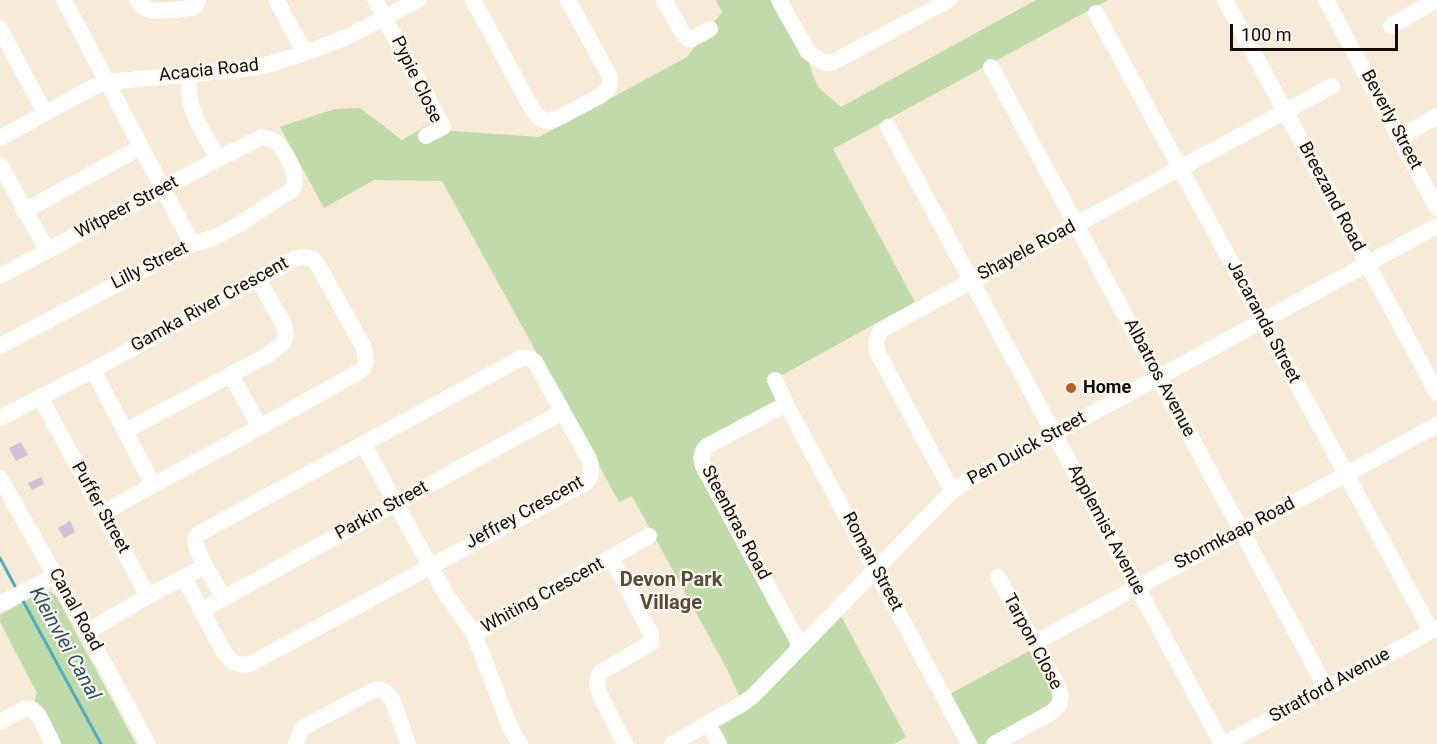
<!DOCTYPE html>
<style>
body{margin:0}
#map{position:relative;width:1437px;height:744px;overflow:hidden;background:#f7ead6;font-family:Roboto,sans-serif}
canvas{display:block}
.scale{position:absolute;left:1230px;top:24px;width:168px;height:27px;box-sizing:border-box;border:3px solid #110c06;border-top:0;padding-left:8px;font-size:18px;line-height:21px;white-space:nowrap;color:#110c06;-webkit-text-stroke:4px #fdf8f0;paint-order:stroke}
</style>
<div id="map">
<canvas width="1437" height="744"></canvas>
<div class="scale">100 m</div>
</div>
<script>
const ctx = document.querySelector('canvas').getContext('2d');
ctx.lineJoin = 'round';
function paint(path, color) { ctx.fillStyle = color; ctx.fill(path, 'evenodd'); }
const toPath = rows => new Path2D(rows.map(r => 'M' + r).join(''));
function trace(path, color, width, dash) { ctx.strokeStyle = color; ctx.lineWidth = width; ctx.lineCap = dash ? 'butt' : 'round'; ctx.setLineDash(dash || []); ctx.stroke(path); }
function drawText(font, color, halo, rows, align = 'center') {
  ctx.font = font + ' Roboto,sans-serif'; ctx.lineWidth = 4.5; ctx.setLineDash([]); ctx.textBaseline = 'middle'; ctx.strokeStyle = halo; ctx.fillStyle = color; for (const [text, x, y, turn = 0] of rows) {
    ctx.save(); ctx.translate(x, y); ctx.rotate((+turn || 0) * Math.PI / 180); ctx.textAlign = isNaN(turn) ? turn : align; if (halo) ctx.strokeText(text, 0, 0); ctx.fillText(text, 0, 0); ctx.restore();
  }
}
const green = toPath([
 [716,0,775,0,807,58,815,80,820,89,841,107,1036,0,1108,0,833,149,915,302,773,380,776,402,701,448,790,636,789,652,741,699,727,669,632,496,619,502,442,181,374,180,324,208,280,127,291,123,335,109,360,108,402,140,431,123,453,131,539,137,687,57,722,12],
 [42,592,51,592,56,596,136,744,58,744,33,706,37,693,0,622,0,615],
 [840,614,906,737,894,744,723,744,718,729,719,726],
 [1033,649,1055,690,1055,703,987,744,976,744,948,695]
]);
const stream = toPath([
 [0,558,16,588],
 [22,599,101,744]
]);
const building = toPath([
 [21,442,28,455,16,461,9,448],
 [41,477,44,484,32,490,28,483],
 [70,521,75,532,64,538,58,528]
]);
const minor = toPath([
 [64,0,192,244],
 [137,0,145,8,154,11,174,10,191,8,195,6,198,0],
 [276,0,305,53],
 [375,0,443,127,426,136],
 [473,0,531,107,537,116,543,120,549,121,556,119,600,96,607,90,610,84,610,77,568,0],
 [664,0,682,32,688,39,692,39,710,29],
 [779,0,808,52,821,61,827,63,833,62,949,0],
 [1225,0,1437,393],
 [1326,0,1437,208],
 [1096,13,1431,631],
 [1391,26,1436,0],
 [0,29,45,113],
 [991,67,1326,688],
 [188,74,190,102,193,111,198,123,218,159],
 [888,127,1222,744],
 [1400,137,1437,116],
 [0,138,93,87,108,82,254,68,270,64,305,53,347,37,418,0],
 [0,165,47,250],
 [24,211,141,147],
 [0,276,218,159,262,137,273,140,278,144,286,155,293,169,295,182,293,189,238,225,213,238,192,244,0,346],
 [93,370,153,485],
 [231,375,260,427],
 [775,380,786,404,969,744],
 [40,397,148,596],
 [786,404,707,446,704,449,701,458,703,466,801,647],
 [0,418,93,370,294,259,302,257,313,259,318,265,364,348,366,361,364,367,357,373,260,427,102,513],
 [125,431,266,356,283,343,286,334,284,325,258,279],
 [363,444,445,593,474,634,510,727,520,744],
 [0,478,87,632,148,744],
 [952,491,877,352,876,341,881,330,1332,86],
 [611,557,651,634,651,643,606,669,600,673,598,678,597,685,600,695,625,744],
 [205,566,224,598],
 [0,604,56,575],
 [202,610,562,412],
 [87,632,148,596,205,566,197,549,195,542,196,536,200,533,521,358,529,358,535,362,589,459,591,465,591,474,587,482,252,663,245,665,234,663,225,654,184,578],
 [474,634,649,536],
 [1034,643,1437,425],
 [0,722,24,709,32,709,39,716,53,744],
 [708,724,719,744],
 [296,744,300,732,304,727,370,692,376,690,382,690,387,693,392,699,408,744],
 [672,744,742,704,753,696,952,491,969,480,1437,226],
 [994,744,1052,712,1058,706,1061,698,1059,688,998,577],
 [1224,744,1437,628]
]);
const markers = [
 [1071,388,6,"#bd5a21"]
];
const streetNames = [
 ["Acacia Road",209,71,-6],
 ["Pypie Close",416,80,64],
 ["Beverly Street",1391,120,62],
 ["Breezand Road",1331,197,62],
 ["Witpeer Street",127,208,-28],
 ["Shayele Road",1027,251,-28],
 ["Lilly Street",150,266,-27],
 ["Gamka River Crescent",210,305,-29],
 ["Jacaranda Street",1263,322,62],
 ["Albatros Avenue",1159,378,62],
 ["Pen Duick Street",1027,449,-29],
 ["Puffer Street",100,508,61],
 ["Parkin Street",382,511,-29],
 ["Jeffrey Crescent",525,513,-29],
 ["Steenbras Road",735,523,62],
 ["Applemist Avenue",1106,530,62],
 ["Stormkaap Road",1235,534,-28],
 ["Roman Street",872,562,62],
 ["Whiting Crescent",543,596,-29],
 ["Canal Road",75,610,61],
 ["Tarpon Close",1032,642,62],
 ["Stratford Avenue",1330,686,-29]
];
const poiNames = [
 ["Home",1083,388]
];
const neighbourhoodNames = [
 ["Devon Park",671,581],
 ["Village",671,604]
];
const waterNames = [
 ["Kleinvlei Canal",64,644,61]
];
paint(green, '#c0dba9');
trace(stream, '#4cadc6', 3);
paint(building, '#cdc3d7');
trace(minor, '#fff', 16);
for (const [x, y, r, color] of markers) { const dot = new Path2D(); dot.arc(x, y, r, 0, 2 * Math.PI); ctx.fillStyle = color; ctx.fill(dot); trace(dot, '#fdf8f0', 2); }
drawText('18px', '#110c06', '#fdf8f0', streetNames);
drawText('bold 18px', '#110c06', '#fdf8f0', poiNames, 'left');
drawText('bold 20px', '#564b3b', '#fdf8f0', neighbourhoodNames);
drawText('italic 20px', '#28535e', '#fdf8f0', waterNames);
</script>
